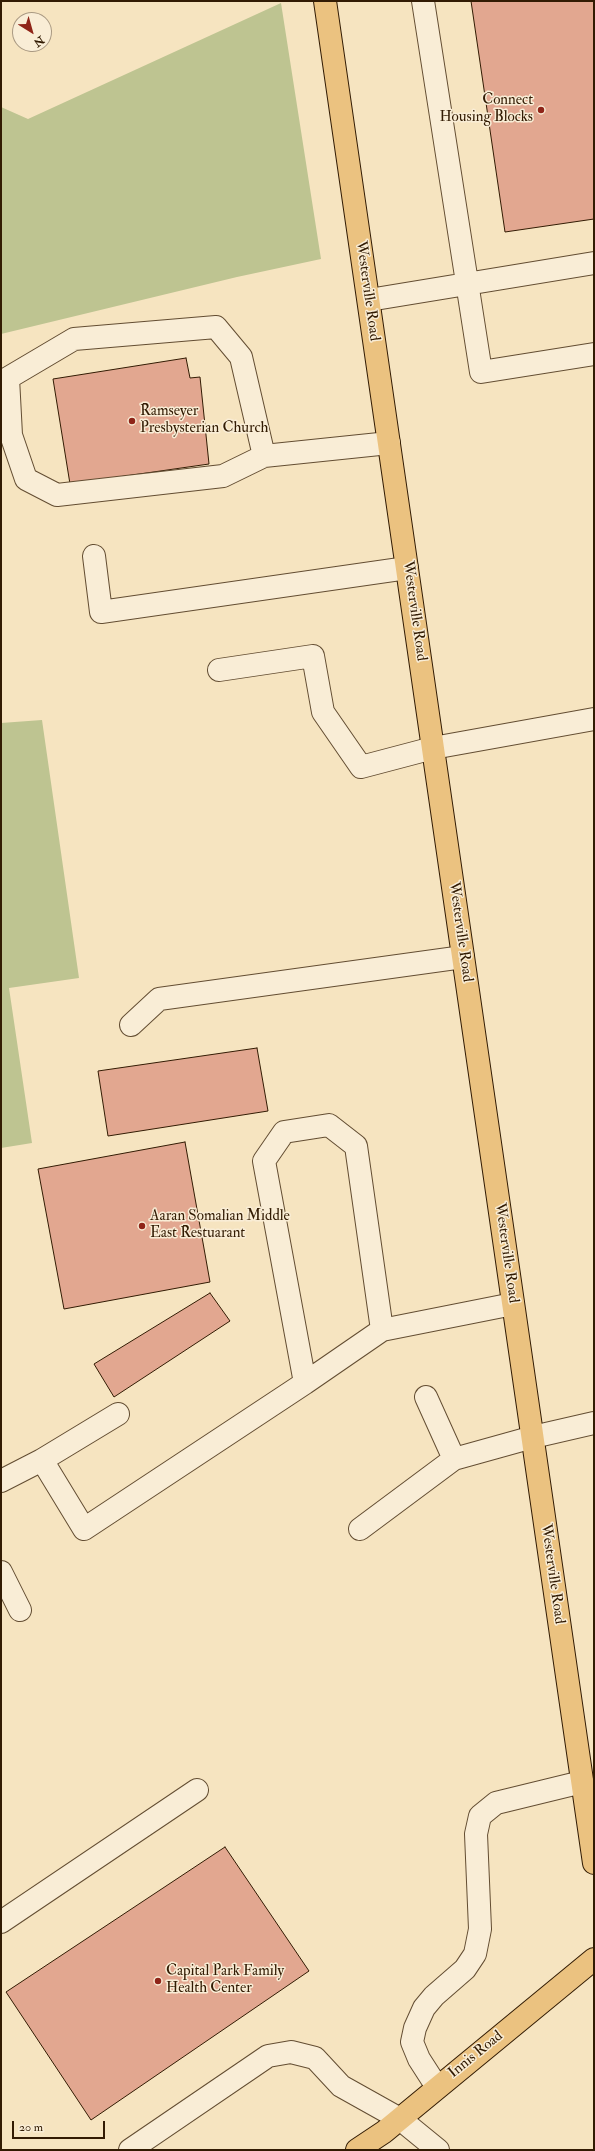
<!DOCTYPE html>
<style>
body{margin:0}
#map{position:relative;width:595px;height:2151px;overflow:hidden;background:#f6e4c0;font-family:"IM FELL Double Pica",serif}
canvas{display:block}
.frame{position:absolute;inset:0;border:2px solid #321b03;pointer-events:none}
.north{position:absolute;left:12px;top:12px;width:40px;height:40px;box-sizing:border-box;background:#f9edd6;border:1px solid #a99982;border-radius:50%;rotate:143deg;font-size:11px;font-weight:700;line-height:16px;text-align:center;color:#321b03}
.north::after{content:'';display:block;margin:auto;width:14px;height:18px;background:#8f2418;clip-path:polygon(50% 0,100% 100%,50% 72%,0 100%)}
.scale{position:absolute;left:12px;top:2121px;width:93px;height:18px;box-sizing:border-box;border:2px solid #321b03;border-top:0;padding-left:5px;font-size:12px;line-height:14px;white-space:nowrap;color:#321b03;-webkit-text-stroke:3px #f9edd6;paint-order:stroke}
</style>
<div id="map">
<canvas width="595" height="2151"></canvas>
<div class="frame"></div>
<div class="north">N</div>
<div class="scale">20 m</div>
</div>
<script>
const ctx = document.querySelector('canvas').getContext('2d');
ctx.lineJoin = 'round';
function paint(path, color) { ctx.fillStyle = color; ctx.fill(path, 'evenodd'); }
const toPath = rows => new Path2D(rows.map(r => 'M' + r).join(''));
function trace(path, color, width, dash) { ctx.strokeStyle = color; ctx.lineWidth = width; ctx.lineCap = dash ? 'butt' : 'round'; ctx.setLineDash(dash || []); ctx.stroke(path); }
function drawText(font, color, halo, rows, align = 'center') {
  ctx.font = font + ' "IM FELL Double Pica",serif'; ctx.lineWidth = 3; ctx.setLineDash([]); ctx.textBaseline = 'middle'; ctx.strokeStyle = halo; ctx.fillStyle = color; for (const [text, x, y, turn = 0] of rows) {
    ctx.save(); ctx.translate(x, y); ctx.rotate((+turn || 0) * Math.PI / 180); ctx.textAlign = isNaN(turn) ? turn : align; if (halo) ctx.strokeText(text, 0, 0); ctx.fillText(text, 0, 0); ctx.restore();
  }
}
const green = toPath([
 [281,3,321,259,237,277,1,334,1,107,28,119],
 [42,720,79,978,9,988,32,1143,1,1148,1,723]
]);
const building = toPath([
 [471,1,594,1,594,219,505,232,471,1],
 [186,358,190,378,200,377,209,464,70,484,53,379,186,358],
 [257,1048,268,1111,108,1136,98,1071,257,1048],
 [185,1142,210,1282,64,1309,38,1169,185,1142],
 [210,1293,230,1321,114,1397,94,1364,210,1293],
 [225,1847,309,1971,91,2120,6,1992,225,1847]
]);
const minor = toPath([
 [423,1,481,372,594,354],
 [369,300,594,263],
 [264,456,223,476,57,495,26,479,11,435,8,378,74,339,216,327,241,357,264,456,389,443],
 [94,556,101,612,407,568],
 [219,670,313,656,323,712,361,767,433,748,594,719],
 [131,1025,159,999,463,957],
 [305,1383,382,1330],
 [426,1397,454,1459],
 [42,1460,118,1414],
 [1,1481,42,1460,84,1529,305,1383,264,1161,284,1132,329,1125,356,1146,382,1330,513,1304],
 [360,1529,454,1459,533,1437,594,1423],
 [1,1572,20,1610],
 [1,1922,197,1790],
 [437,2087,419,2059,412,2042,415,2028,424,2008,434,1996,465,1969,475,1954,480,1929,476,1834,480,1816,496,1803,582,1782],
 [130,2150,268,2056,291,2052,315,2058,341,2086,400,2119,438,2150]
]);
const major = toPath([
 [325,1,594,1863],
 [357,2150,384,2132,594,1959]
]);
const markers = [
 [541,110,4,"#8f2418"],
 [132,421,4,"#8f2418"],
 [142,1226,4,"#8f2418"],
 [158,1981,4,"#8f2418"]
];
const poiNames = [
 ["Connect",533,101,"right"],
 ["Housing Blocks",533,118,"right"],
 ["Ramseyer",140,412],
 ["Presbysterian Church",140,429],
 ["Aaran Somalian Middle",150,1217],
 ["East Restuarant",150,1234],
 ["Capital Park Family",166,1972],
 ["Health Center",166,1989]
];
const streetNames = [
 ["Westerville Road",367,291,82],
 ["Westerville Road",414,611,82],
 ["Westerville Road",460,932,82],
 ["Westerville Road",506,1253,82],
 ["Westerville Road",552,1574,82],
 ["Innis Road",476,2055,-39]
];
paint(green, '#bec491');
paint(building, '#e2a790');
trace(building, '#321b03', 1);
trace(minor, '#634d32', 24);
trace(major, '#321b03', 24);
trace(minor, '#f9edd6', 22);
trace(major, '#ebc280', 22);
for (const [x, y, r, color] of markers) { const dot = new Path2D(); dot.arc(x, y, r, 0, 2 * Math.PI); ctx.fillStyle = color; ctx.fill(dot); trace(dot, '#f9edd6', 1.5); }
drawText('15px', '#321b03', '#f9edd6', poiNames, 'left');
drawText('15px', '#321b03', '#f9edd6', streetNames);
</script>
